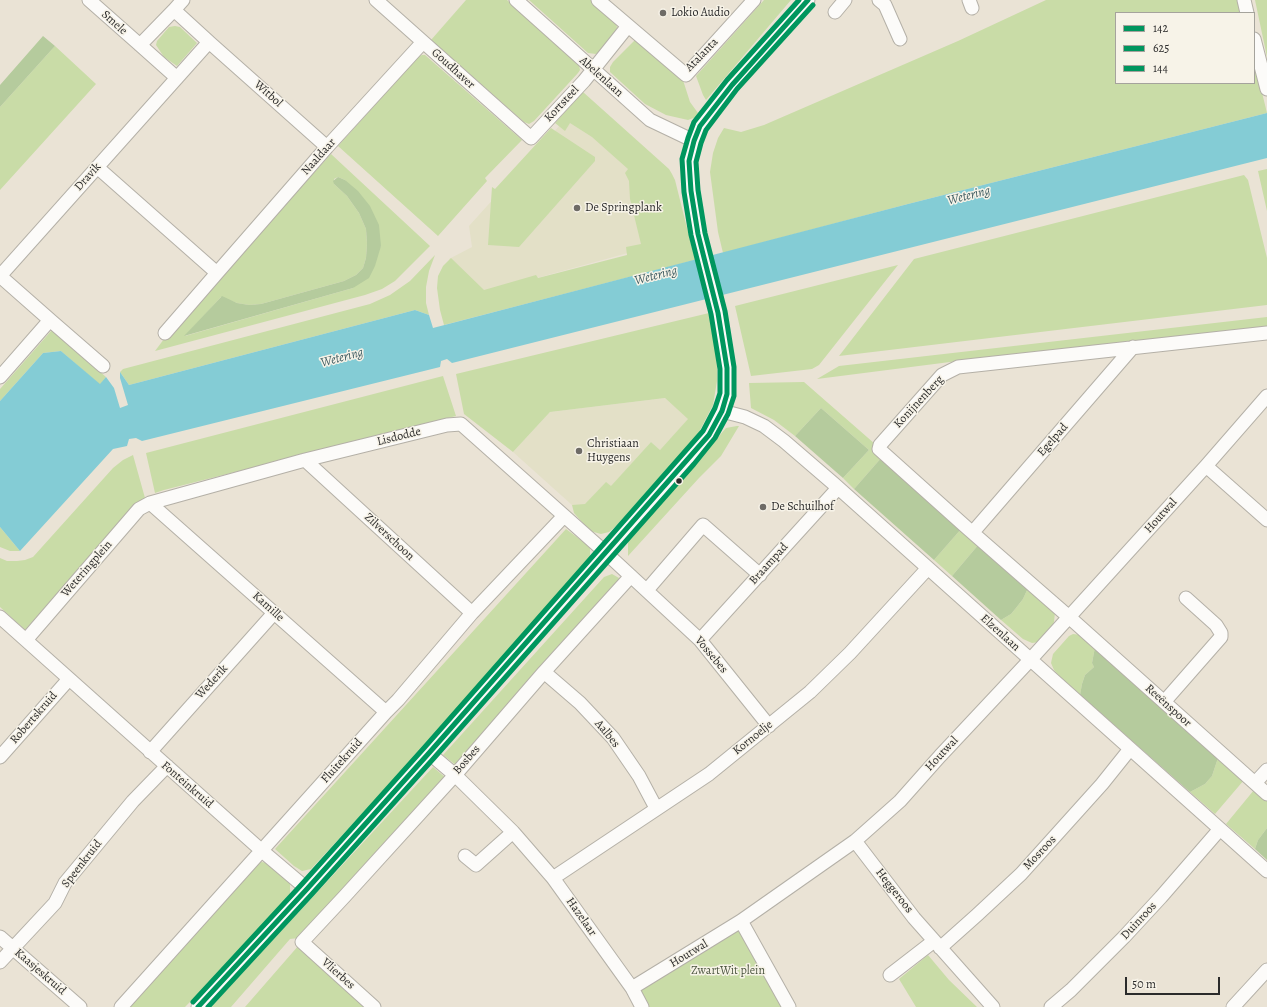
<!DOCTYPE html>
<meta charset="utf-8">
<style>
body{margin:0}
#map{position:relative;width:1267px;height:1007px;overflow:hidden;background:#eae3d5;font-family:Alegreya,serif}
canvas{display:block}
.legend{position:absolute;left:1115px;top:12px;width:140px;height:72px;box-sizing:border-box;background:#f7f3e8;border:1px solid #a5a39c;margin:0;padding:5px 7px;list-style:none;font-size:12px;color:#2b2b2b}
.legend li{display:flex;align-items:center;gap:8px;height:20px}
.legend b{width:20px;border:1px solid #a5a39c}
.scale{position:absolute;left:1125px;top:977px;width:95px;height:18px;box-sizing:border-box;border:2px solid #2b2b2b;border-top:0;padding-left:5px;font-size:12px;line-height:14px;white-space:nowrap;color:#2b2b2b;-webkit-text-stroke:3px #f7f3e8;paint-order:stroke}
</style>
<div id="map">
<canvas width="1267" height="1007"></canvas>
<ul class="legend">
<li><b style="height:5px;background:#00965e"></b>142</li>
<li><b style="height:5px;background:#00965e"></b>625</li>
<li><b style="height:5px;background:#00965e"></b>144</li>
</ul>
<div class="scale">50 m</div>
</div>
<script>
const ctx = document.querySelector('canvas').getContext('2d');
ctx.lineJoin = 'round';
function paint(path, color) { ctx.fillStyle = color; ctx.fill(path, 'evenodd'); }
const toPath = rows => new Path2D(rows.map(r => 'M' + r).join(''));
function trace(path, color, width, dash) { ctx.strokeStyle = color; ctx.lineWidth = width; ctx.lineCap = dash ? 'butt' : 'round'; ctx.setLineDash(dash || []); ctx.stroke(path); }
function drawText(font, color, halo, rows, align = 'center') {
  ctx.font = font + ' Alegreya,serif'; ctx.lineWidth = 3; ctx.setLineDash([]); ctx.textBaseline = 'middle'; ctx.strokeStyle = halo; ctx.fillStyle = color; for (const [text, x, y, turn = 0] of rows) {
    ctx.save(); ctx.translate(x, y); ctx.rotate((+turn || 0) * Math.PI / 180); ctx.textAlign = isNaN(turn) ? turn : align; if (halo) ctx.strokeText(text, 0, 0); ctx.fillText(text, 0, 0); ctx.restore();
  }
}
const built = toPath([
 [569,115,640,160,675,240,537,278,481,291,449,259,472,247,469,226],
 [665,398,689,419,660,450,651,442,611,487,606,483,585,505,572,505,513,452,550,412]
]);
const green = toPath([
 [466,0,507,0,579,65,580,70,578,73,534,121,529,124,524,122,431,40],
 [529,0,596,0,616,22,617,28,613,36,599,52,596,54,588,53],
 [764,0,791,0,706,100,703,95,696,76],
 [1046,0,1239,0,1242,13,1116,13,1116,83,1254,83,1254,60,1267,113,908,204,723,253,718,232,710,172,713,153,718,138,724,128,741,132,764,125,958,41],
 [1255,0,1267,0,1267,57],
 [175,26,180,27,197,43,177,66,164,57,156,45,157,41,169,27],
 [636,39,682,77,690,102,698,113,696,117,688,120,666,115,645,104,610,72,610,67,613,62],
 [55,46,96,84,0,190,0,107],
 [422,55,425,55,522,140,485,178,487,181,438,236,338,146,418,57],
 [583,92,669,169,672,174,675,180,695,260,444,325,440,310,437,288,438,276,443,266,451,258,484,290,536,275,538,278,627,255,626,247,641,244,630,199,629,181,625,173,628,169,592,137,570,123,565,131,555,123],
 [551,128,595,157,595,161,519,247,488,245,492,187,495,189],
 [331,154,430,246,395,281,382,289,365,295,155,351,167,335],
 [338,177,345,180,381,246,353,288,185,336,221,297,237,303,249,305,261,304,344,281,356,275,363,268,366,258,367,244,366,229,359,213,347,196,334,184,334,179],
 [1267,169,1267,211,1258,171],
 [1244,175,1248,180,1267,258,1267,305,839,356,914,259],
 [435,255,429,271,426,287,426,303,429,315,415,310,129,385,120,372,123,369,370,304,390,295,410,281],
 [898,265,819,365,812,369,751,376,735,306],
 [709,313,714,330,717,368,717,381,713,405,698,434,668,468,617,525,609,532,601,534,590,531,574,513,572,505,585,504,606,482,611,486,651,442,660,450,688,419,665,398,550,412,513,452,464,414,456,374],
 [1267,317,1267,327,950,362,817,379,839,366],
 [52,330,106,377,100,385,61,351,43,353,0,401,0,389],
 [443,376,456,416,164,490,155,493,146,453],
 [804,382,875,444,872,447,882,457,854,489,843,478,869,450,821,408,795,436,774,420,751,408,749,383],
 [737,426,739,426,721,456,699,478,628,556,628,541,726,428],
 [133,455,145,498,137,503,25,630,0,607,0,558,7,561,17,561,25,560,33,557,113,468,123,460],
 [0,527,20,551,10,551,0,547],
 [962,528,979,544,952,576,934,560],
 [566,529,590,547,590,559,467,700,311,869,302,871,294,866,275,849],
 [612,574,619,578,617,586,457,766,443,755,604,577],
 [1028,588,1055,612,1054,622,1047,635,1039,642,1032,643,1023,639,1001,620,1011,614,1016,608,1023,599],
 [1073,634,1081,635,1095,647,1092,663,1094,667,1085,675,1082,684,1080,695,1060,677,1054,670,1051,663,1053,654,1069,636],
 [1218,758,1244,780,1215,814,1190,792,1205,784,1212,776],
 [433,767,446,778,307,937,290,939,231,1007,211,1007],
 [1254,790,1267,801,1267,828,1258,840,1255,849,1226,824],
 [261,862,268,863,290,882,290,894,266,925,185,1007,130,1007,256,865],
 [741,921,789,1007,642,1007,632,988],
 [299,945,367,1007,245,1007],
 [928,955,949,980,977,1007,916,1007,899,979]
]);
const forest = toPath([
 [43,36,55,46,0,107,0,85],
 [338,177,345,180,358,191,370,206,379,225,381,246,375,266,369,278,353,288,184,336,222,296,237,303,249,305,261,304,344,281,356,275,363,268,366,258,367,244,366,229,359,213,347,196,334,184,333,181],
 [821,408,869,450,843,478,795,436],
 [882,457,962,528,934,560,854,489],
 [979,544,1028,588,1023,599,1016,608,1011,614,1001,620,952,576],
 [1095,647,1218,758,1212,776,1205,784,1190,792,1080,695,1082,684,1085,675,1094,667,1092,663],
 [1267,828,1267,860,1255,849,1258,840]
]);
const water = toPath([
 [1267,113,1267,158,452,363,447,359,441,361,440,367,142,441,136,438,129,439,127,446,113,449,20,551,0,527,0,401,43,353,61,351,100,384,106,377,114,388,120,408,128,405,120,378,120,372,129,385,415,310,429,315,433,328,908,204]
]);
const minor = toPath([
 [89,0,140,45],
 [376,0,531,138,584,81,628,26],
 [516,0,650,120,694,141],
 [598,0,686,75,754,0],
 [879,0,885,5,900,39],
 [969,0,972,8],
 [1244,0,1247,13],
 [174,10,183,0],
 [835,12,845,0],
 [1254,39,1267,89],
 [209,42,327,147],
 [97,167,217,273,327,147,423,42],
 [0,276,209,42,174,10,140,45,177,78],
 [0,276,50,320],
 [165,333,217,273],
 [1267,333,958,367,942,375,880,445,879,449,966,527,1069,617,1267,794],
 [0,377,50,320,103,366],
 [722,411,745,417,764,426,784,441,834,484,1267,871],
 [305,460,472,613],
 [1206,466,1267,520],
 [150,503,386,712],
 [973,532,1133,347],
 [647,590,703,525,760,575],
 [0,617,261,850,307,889],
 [26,640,139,509,150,503,305,460,447,425,461,424,606,553,700,640,769,726],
 [700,640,838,488],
 [544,672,580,703,613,738,639,776,656,808],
 [1164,702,1221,637,1221,633,1216,625,1186,598],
 [150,752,274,613],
 [429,753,455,775,513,832,553,878,632,988,642,1007],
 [0,757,69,679],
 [1255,783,1267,770],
 [855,841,914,918,993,1007],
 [465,856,476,865,513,832],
 [553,878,709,774,810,692,850,653,928,568],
 [741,921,789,1007],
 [0,937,80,1007],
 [940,948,977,915,1021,874,1102,784,1130,749],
 [0,962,55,903,65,883,133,801,167,766],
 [890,975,934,941],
 [632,988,741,921,855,841,900,801,940,756,1030,660,1206,466,1267,396],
 [121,1007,386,712,398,700,472,613,564,516],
 [198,1007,307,889,429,753,442,737,689,459,709,435,722,411,727,394,727,368,718,313,698,234,691,191,689,161,694,141,700,126,732,85,808,0],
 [374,1007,302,942,344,897,455,775,544,672,631,576],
 [1051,1007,1071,990,1124,937,1161,897,1220,829],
 [1233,1007,1267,970]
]);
const bus1 = toPath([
 [198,1007,307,889,429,753,709,435,722,411,727,394,727,368,718,313,698,234,691,191,689,161,694,141,700,126,732,85,808,0]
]);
const bus2 = toPath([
 [208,1007,312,894,434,758,694,464,715,438,728,414,734,396,734,367,725,311,705,233,698,190,696,162,701,143,706,130,737,89,813,5]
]);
const bus3 = toPath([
 [193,1002,302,884,424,748,703,431,715,408,720,393,720,369,711,314,691,235,684,192,682,159,688,138,694,122,727,80,799,0]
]);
const markers = [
 [663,13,4,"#6e6b66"],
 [577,208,4,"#6e6b66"],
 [579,451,4,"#6e6b66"],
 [679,481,3.5,"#2b2b2b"],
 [763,507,4,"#6e6b66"]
];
const poiNames = [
 ["Lokio Audio",671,13],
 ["De Springplank",585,208],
 ["Christiaan",587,444],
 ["Huygens",587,458],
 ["De Schuilhof",771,507]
];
const streetNames = [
 ["Smele",114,23,42],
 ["Atalanta",702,55,-46],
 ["Goudhaver",453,69,42],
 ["Abelenlaan",601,77,42],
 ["Witbol",268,94,42],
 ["Kortsteel",562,104,-47],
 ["Naaldaar",319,157,-48],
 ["Dravik",88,177,-48],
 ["Konijnenberg",919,402,-47],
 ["Lisdodde",399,437,-14],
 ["Egelpad",1053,440,-49],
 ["Houtwal",1161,516,-48],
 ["Zilverschoon",389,537,43],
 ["Braampad",769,564,-48],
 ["Weteringplein",87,569,-49],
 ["Kamille",268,607,42],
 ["Elzenlaan",1000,633,42],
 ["Vossebes",711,655,50],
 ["Wederik",212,682,-48],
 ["Reeënspoor",1168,706,42],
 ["Robertskruid",34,718,-49],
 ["Aalbes",607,734,50],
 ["Kornoelje",753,738,-39],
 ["Houtwal",942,754,-47],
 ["Bosbes",467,760,-49],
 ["Fluitekruid",342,761,-48],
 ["Fonteinkruid",187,785,41],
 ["Mosroos",1040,853,-47],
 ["Speenkruid",82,864,-52],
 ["Heggeroos",894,891,52],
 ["Hazelaar",581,917,55],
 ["Duinroos",1139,921,-47],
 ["Houtwal",689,954,-31],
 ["Kaasjeskruid",40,972,41],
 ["Vlierbes",338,974,42]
];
const parkNames = [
 ["ZwartWit plein",728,971]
];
const waterNames = [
 ["Wetering",969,196,-14],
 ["Wetering",656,276,-14],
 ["Wetering",342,358,-15]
];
paint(built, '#e3e0c7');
paint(green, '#c9dca7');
paint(forest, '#b5cb9d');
paint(water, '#84ccd5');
trace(minor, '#b4b0a7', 15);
trace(minor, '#fcfbf9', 13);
trace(bus1, '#00965e', 5);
trace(bus2, '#00965e', 5);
trace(bus3, '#00965e', 5);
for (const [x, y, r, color] of markers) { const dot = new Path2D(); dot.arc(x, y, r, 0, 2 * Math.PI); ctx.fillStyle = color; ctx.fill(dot); trace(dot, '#f7f3e8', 1.5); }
drawText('12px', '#2b2b2b', '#f7f3e8', poiNames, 'left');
drawText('12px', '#2b2b2b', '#f7f3e8', streetNames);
drawText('12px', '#4c5640', '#f7f3e8', parkNames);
drawText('italic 13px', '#39585e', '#f7f3e8', waterNames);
</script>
